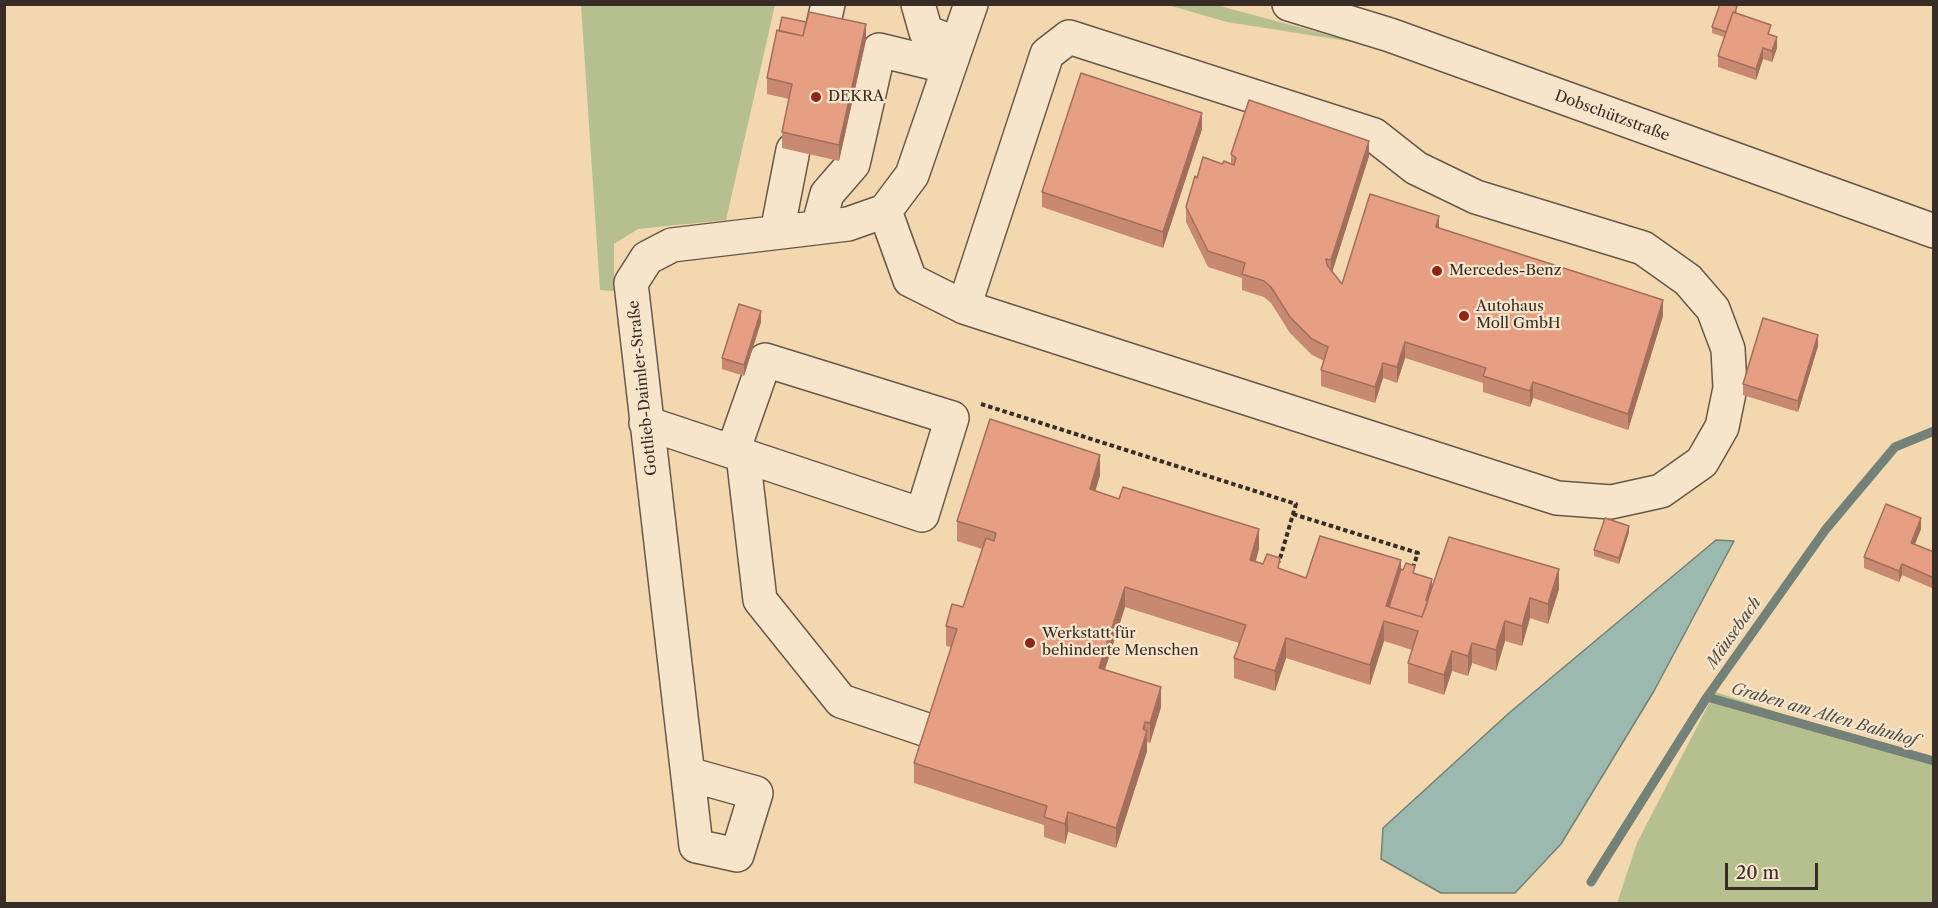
<!DOCTYPE html>
<meta charset="utf-8">
<style>
body{margin:0}
#map{position:relative;width:1938px;height:908px;overflow:hidden;background:#f2d7af;font-family:"Libre Caslon Text",serif}
canvas{display:block}
.frame{position:absolute;inset:0;border:6px solid #382d26;pointer-events:none}
.scale{position:absolute;left:1725px;top:863px;width:93px;height:27px;box-sizing:border-box;border:3px solid #382d26;border-top:0;padding-left:8px;font-size:18px;line-height:21px;white-space:nowrap;color:#382d26;-webkit-text-stroke:4px #f7e5cb;paint-order:stroke}
</style>
<div id="map">
<canvas width="1938" height="908"></canvas>
<div class="frame"></div>
<div class="scale">20 m</div>
</div>
<script>
const ctx = document.querySelector('canvas').getContext('2d');
ctx.lineJoin = 'round';
function paint(path, color) { ctx.fillStyle = color; ctx.fill(path, 'evenodd'); }
const toPath = rows => new Path2D(rows.map(r => 'M' + r).join(''));
function trace(path, color, width, dash) { ctx.strokeStyle = color; ctx.lineWidth = width; ctx.lineCap = dash ? 'butt' : 'round'; ctx.setLineDash(dash || []); ctx.stroke(path); }
function drawText(font, color, halo, rows, align = 'center') {
  ctx.font = font + ' "Libre Caslon Text",serif'; ctx.lineWidth = 4.5; ctx.setLineDash([]); ctx.textBaseline = 'middle'; ctx.strokeStyle = halo; ctx.fillStyle = color; for (const [text, x, y, turn = 0] of rows) {
    ctx.save(); ctx.translate(x, y); ctx.rotate((+turn || 0) * Math.PI / 180); ctx.textAlign = isNaN(turn) ? turn : align; if (halo) ctx.strokeText(text, 0, 0); ctx.fillText(text, 0, 0); ctx.restore();
  }
}
const green = toPath([
 [581,5,775,5,726,220,638,229,614,244,614,291,600,290],
 [1168,5,1216,5,1354,42,1227,22],
 [1715,692,1933,763,1933,903,1617,903,1637,843]
]);
const water = toPath([
 [1716,540,1734,541,1654,691,1561,844,1515,893,1441,893,1381,859,1383,828,1509,713,1716,540]
]);
const stream = toPath([
 [1707,697,1934,761],
 [1591,882,1707,697,1826,529,1895,447,1934,431]
]);
const path = toPath([
 [981,404,1296,504,1279,562],
 [1293,514,1418,553,1412,570]
]);
const minor = toPath([
 [918,4,926,32,957,44],
 [1289,4,1390,35,1934,231],
 [822,31,828,4],
 [885,211,910,280,964,307,1557,498,1611,502,1661,491,1702,462,1722,427,1730,388,1728,349,1713,309,1688,280,1643,248,1476,197,1416,168,1374,135,1069,37,1047,54,964,307],
 [818,227,827,194,853,164,879,50,949,67],
 [777,232,793,150],
 [646,423,922,515,952,418,765,360,733,451],
 [743,455,760,600,841,701,930,731],
 [688,774,756,793,737,855,696,846,631,283,647,258,672,245,848,224,885,211,912,175,971,4]
]);
const wall = toPath([
 [1737,11,1736,14,1771,35,1777,48,1772,62,1763,59,1756,80,1718,67,1718,56,1724,37,1712,33,1712,27],
 [866,40,839,161,782,148,782,132,789,99,767,94,767,78],
 [1202,129,1163,248,1042,207,1042,192],
 [1231,154,1369,156,1332,272,1342,284,1439,228,1663,316,1628,430,1533,398,1530,407,1483,392,1483,383,1405,358,1397,383,1383,378,1375,403,1321,386,1321,370,1324,361,1312,355,1290,333,1271,303,1264,297,1242,290,1242,278,1208,267,1186,222,1186,207,1197,178,1222,164,1231,163],
 [761,322,744,376,722,369,722,358],
 [1818,346,1798,412,1743,395,1743,384],
 [1100,475,1095,491,1259,549,1256,561,1306,578,1401,569,1415,573,1432,588,1559,589,1548,624,1530,618,1522,646,1505,641,1496,671,1472,663,1468,676,1452,671,1444,695,1408,683,1408,663,1412,650,1384,641,1370,685,1286,658,1275,691,1234,678,1234,658,1239,643,1125,607,1105,669,1161,707,1150,743,1147,742,1147,751,1116,848,1068,832,1065,844,1044,837,1044,825,914,783,914,763,951,647,946,646,946,626,963,607,982,549,957,541,957,521],
 [1921,529,1915,544,1934,552,1934,589,1902,575,1899,582,1864,568,1864,557],
 [1629,532,1619,564,1594,556,1594,550]
]);
const shadedWall = toPath([
 [866,24,866,40,839,161,839,145],
 [1777,37,1777,48,1772,62,1772,51],
 [1763,48,1763,59,1756,80,1756,69],
 [1202,113,1202,129,1163,248,1163,232],
 [1369,141,1369,156,1331,276,1331,260],
 [1439,216,1439,232,1436,227],
 [1663,300,1663,316,1628,430,1628,414],
 [761,311,761,322,744,376,744,365],
 [1818,335,1818,346,1798,412,1798,401],
 [1405,342,1405,358,1397,383,1397,367],
 [1383,363,1383,378,1375,403,1375,387],
 [1533,382,1533,398,1530,407,1530,391],
 [1100,455,1100,475,1090,509,1090,489],
 [1921,518,1921,529,1911,554,1911,543],
 [1629,526,1629,532,1619,564,1619,558],
 [1259,529,1259,549,1250,580,1250,560],
 [1401,560,1401,580,1389,616,1386,606],
 [1902,564,1902,575,1899,582,1899,571],
 [1559,569,1559,589,1548,624,1548,604],
 [1432,579,1432,590,1426,611,1426,600],
 [1125,587,1125,607,1099,688,1099,668],
 [1530,598,1530,618,1522,646,1522,626],
 [1384,621,1384,641,1370,685,1370,665],
 [1505,621,1505,641,1496,671,1496,650],
 [1286,638,1286,658,1275,691,1275,671],
 [1472,643,1472,663,1468,676,1468,656],
 [1452,651,1452,671,1444,695,1444,675],
 [1161,687,1161,707,1150,743,1150,723],
 [1145,722,1145,738,1147,731,1147,751,1116,848,1116,828],
 [1068,812,1068,832,1065,844,1065,824]
]);
const building = toPath([
 [1720,4,1733,4,1737,6,1735,13,1733,12,1726,32,1712,27,1720,4],
 [809,12,866,24,839,145,782,132,792,84,767,78,777,30,803,36,809,12],
 [1733,12,1771,25,1768,34,1777,37,1772,51,1763,48,1756,69,1718,56,1733,12],
 [782,17,806,22,803,36,779,31,782,17],
 [1081,73,1202,113,1163,232,1042,192,1081,73],
 [1249,100,1369,141,1331,260,1326,259,1327,265,1342,284,1370,194,1439,216,1436,227,1663,300,1628,414,1533,382,1530,391,1483,376,1486,368,1405,342,1397,367,1383,363,1375,387,1321,370,1328,347,1312,339,1290,317,1271,287,1264,281,1242,274,1245,263,1208,251,1186,207,1195,176,1197,178,1203,157,1222,164,1224,161,1234,165,1236,158,1231,154,1249,100],
 [739,304,761,311,744,365,722,358,739,304],
 [1763,318,1818,335,1798,401,1743,384,1763,318],
 [990,419,1100,455,1090,489,1119,499,1123,487,1259,529,1250,560,1263,564,1267,554,1280,558,1278,568,1306,578,1320,536,1401,560,1386,606,1422,617,1449,537,1559,569,1548,604,1530,598,1522,626,1505,621,1496,650,1472,643,1468,656,1452,651,1444,675,1408,663,1418,631,1384,621,1370,665,1286,638,1275,671,1234,658,1246,625,1125,587,1099,668,1161,687,1150,723,1145,722,1143,729,1147,731,1116,828,1068,812,1065,824,1044,817,1047,806,914,763,957,629,946,626,952,604,963,607,986,538,994,541,996,533,957,521,990,419],
 [1886,504,1921,518,1911,543,1934,552,1934,578,1902,564,1899,571,1864,557,1886,504],
 [1605,518,1629,526,1619,558,1594,550,1605,518],
 [1406,563,1415,566,1413,573,1432,579,1426,600,1428,601,1422,617,1389,607,1401,569,1403,570,1406,563]
]);
const markers = [
 [816,97,6,"#8f2418"],
 [1437,271,6,"#8f2418"],
 [1464,316,6,"#8f2418"],
 [1030,643,6,"#8f2418"]
];
const poiNames = [
 ["DEKRA",828,97],
 ["Mercedes-Benz",1449,271],
 ["Autohaus",1476,307],
 ["Moll GmbH",1476,324],
 ["Werkstatt für",1042,634],
 ["behinderte Menschen",1042,651]
];
const streetNames = [
 ["Dobschützstraße",1612,116,20],
 ["Gottlieb-Daimler-Straße",643,388,-96]
];
const waterNames = [
 ["Mäusebach",1734,633,-55],
 ["Graben am Alten Bahnhof",1824,715,16]
];
paint(green, '#b6bf8e');
paint(water, '#9bb9ae');
trace(water, '#738178', 1.5);
trace(stream, '#738178', 9);
trace(minor, '#665848', 36);
trace(path, '#382d26', 4, [4.5, 3]);
trace(minor, '#f7e5cb', 33);
paint(wall, '#c78971');
paint(shadedWall, '#a26f5c');
paint(building, '#e79f83');
trace(building, '#a26f5c', 1.5);
for (const [x, y, r, color] of markers) { const dot = new Path2D(); dot.arc(x, y, r, 0, 2 * Math.PI); ctx.fillStyle = color; ctx.fill(dot); trace(dot, '#f7e5cb', 2); }
drawText('15px', '#382d26', '#f7e5cb', poiNames, 'left');
drawText('15px', '#382d26', '#f7e5cb', streetNames);
drawText('italic 16px', '#515048', '#f7e5cb', waterNames);
</script>
